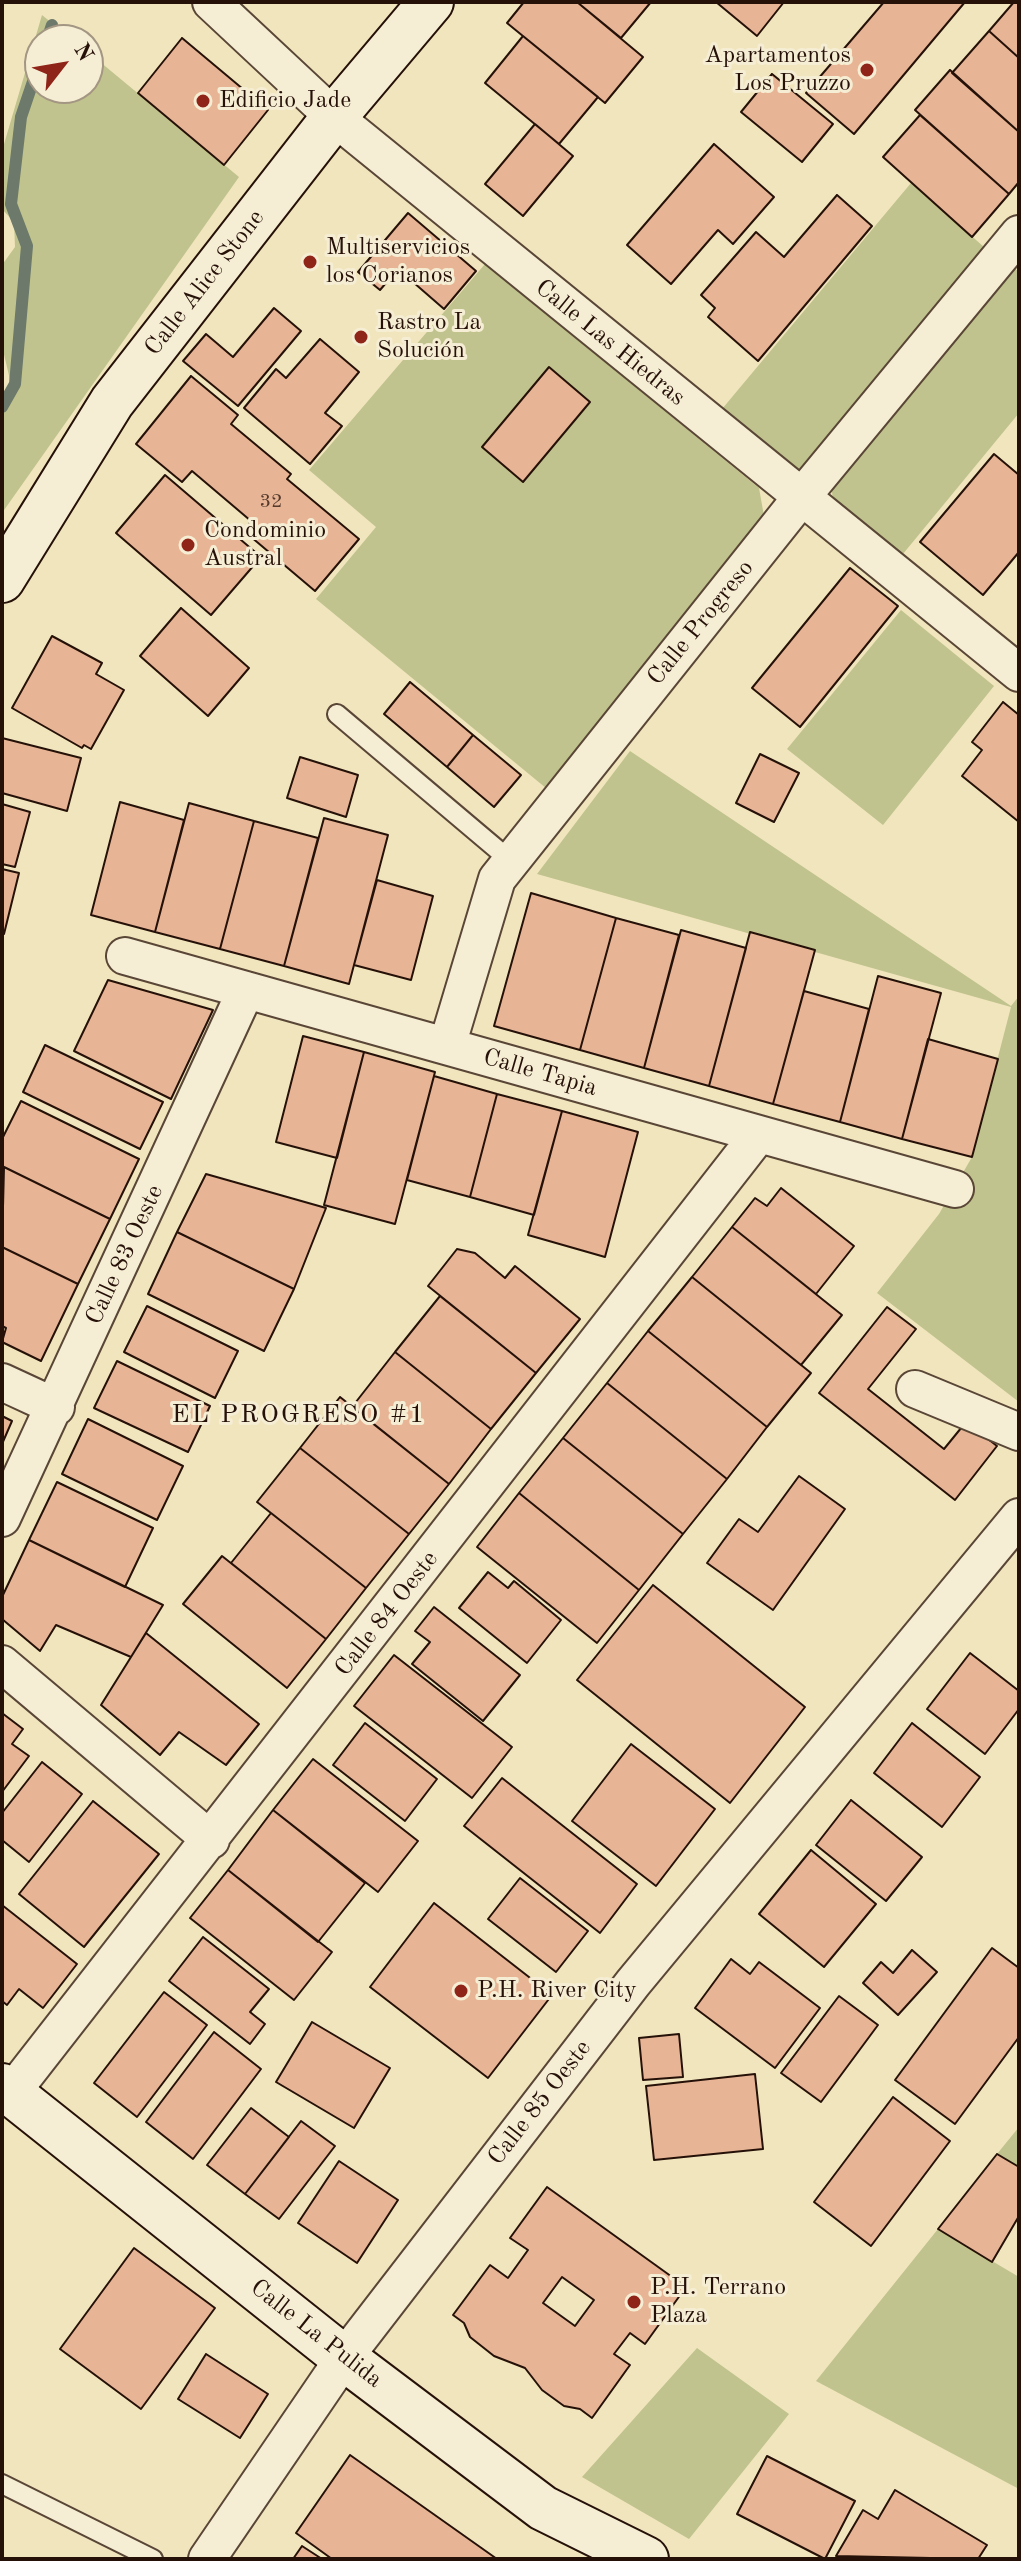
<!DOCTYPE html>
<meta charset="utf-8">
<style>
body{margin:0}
#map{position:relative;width:1021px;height:2561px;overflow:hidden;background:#f1e5bd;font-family:"Old Standard TT",serif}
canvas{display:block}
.frame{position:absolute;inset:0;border:4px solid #261109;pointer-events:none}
.north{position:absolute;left:24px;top:24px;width:80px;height:80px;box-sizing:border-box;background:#f6eed4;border:2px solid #a39683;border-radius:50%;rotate:59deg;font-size:22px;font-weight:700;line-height:32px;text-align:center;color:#261109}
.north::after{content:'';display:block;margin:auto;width:28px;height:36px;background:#8f2418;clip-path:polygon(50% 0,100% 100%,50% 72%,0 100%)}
</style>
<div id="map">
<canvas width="1021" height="2561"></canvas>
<div class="frame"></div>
<div class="north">N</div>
</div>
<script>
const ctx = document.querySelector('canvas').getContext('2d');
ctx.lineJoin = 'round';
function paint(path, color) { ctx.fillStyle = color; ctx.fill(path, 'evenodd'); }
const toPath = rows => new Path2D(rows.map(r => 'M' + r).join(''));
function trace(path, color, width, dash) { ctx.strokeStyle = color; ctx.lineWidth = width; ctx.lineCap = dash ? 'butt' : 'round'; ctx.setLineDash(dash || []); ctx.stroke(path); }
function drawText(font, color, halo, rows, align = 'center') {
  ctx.font = font + ' "Old Standard TT",serif'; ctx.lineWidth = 6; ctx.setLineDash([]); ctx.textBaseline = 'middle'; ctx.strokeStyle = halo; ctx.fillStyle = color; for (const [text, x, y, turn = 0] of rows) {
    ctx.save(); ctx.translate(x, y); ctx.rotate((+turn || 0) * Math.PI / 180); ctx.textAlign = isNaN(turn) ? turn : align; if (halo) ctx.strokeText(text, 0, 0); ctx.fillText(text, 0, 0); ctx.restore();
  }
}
const green = toPath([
 [42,15,73,40,40,40,40,88,88,88,88,52,239,177,2,513,2,397,11,384,2,346,2,265,15,247,14,222,2,209,2,151],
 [911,183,992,254,811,469,795,475,717,415],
 [1008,263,1019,272,1019,413,898,560,834,508,832,492,837,475],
 [485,264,759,488,764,516,552,793,316,599,376,527,309,470],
 [901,610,994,686,883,825,787,749],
 [630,751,1011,1006,1019,996,1019,1402,877,1293,939,1214,972,1157,1011,1007,537,874],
 [1019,2127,1019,2167,997,2154],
 [938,2229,1019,2277,1019,2489,816,2381],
 [697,2348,789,2414,689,2539,582,2477]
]);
const stream = toPath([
 [47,40,52,25],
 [2,407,15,384,27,246,11,204,21,117,40,61]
]);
const building = toPath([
 [524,2,577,2,643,57,605,103,507,23,524,2],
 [577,2,651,2,621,38,577,2],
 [716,2,784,2,757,36,716,2],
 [884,2,965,2,854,134,806,93,884,2],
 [1014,2,1019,2,1019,58,989,31,1014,2],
 [989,31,1019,58,1019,132,952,73,989,31],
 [523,36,598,97,559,144,485,83,523,36],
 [182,38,268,110,224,165,138,93,182,38],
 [950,70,1019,132,1019,182,1009,194,915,110,950,70],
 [772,74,833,124,802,162,741,112,772,74],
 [920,115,1009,194,972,237,883,157,920,115],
 [535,124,573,156,523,216,485,184,535,124],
 [714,144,774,197,733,244,718,230,671,284,627,245,714,144],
 [837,195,872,226,758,361,708,317,715,308,701,295,756,232,784,257,837,195],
 [408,213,476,271,444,309,398,269,380,290,358,272,408,213],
 [274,308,301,331,238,406,183,361,206,334,233,357,274,308],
 [320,339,359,372,325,413,342,426,310,464,244,408,276,369,286,378,320,339],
 [549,367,590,402,523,482,482,447,549,367],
 [191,376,238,415,231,424,291,474,287,479,359,539,315,591,244,531,251,521,192,471,182,482,136,444,191,376],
 [994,454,1019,475,1019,552,983,595,920,542,994,454],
 [165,475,261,557,211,615,116,533,165,475],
 [850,568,898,606,800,727,752,688,850,568],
 [181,608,249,668,208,716,140,656,181,608],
 [52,636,102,663,96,674,124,690,91,749,84,745,82,748,12,708,52,636],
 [410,682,473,735,447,767,384,714,410,682],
 [1003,702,1019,715,1019,822,962,776,982,750,972,742,1003,702],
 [473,735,521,775,494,807,447,767,473,735],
 [2,738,81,758,67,811,2,793,2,738],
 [760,754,799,773,774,822,736,803,760,754],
 [300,757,358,775,346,817,287,798,300,757],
 [120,802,184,820,155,932,91,915,120,802],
 [189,803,254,821,220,949,155,932,189,803],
 [2,804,30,812,15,867,2,864,2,804],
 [324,818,388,835,349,984,284,966,324,818],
 [254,821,318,838,284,966,220,949,254,821],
 [2,869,19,873,4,934,2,933,2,869],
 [377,880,433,896,411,980,354,965,377,880],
 [531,893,616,918,580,1050,494,1026,531,893],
 [616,918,679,935,644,1068,580,1050,616,918],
 [681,930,746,948,709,1086,644,1068,681,930],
 [750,932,815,950,773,1104,709,1086,750,932],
 [878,976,941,993,902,1139,840,1122,878,976],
 [108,980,213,1010,171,1099,74,1051,108,980],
 [804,991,869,1009,840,1122,773,1104,804,991],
 [303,1036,364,1052,337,1158,276,1142,303,1036],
 [928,1039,998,1059,972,1157,902,1139,928,1039],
 [45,1045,163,1102,140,1149,23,1092,45,1045],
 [364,1052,435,1072,395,1224,324,1205,364,1052],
 [434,1076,497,1094,470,1197,407,1180,434,1076],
 [497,1094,562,1111,534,1215,470,1197,497,1094],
 [21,1101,139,1159,110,1219,2,1166,2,1139,21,1101],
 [562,1111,638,1132,605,1257,528,1235,562,1111],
 [4,1167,110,1219,78,1284,2,1247,4,1167],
 [206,1174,326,1208,294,1289,177,1232,206,1174],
 [781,1188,854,1246,816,1294,732,1227,755,1198,767,1206,781,1188],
 [732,1227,842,1315,801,1365,692,1277,732,1227],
 [177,1232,294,1289,264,1351,148,1294,177,1232],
 [2,1247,78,1284,41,1361,2,1342,6,1328,2,1326,2,1247],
 [457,1249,475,1253,505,1278,515,1266,580,1319,536,1373,428,1286,457,1249],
 [692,1277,811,1373,767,1427,648,1331,692,1277],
 [440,1296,536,1373,491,1429,395,1352,440,1296],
 [147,1306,238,1351,215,1398,124,1352,147,1306],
 [887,1307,916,1329,868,1389,944,1449,966,1422,997,1446,955,1500,819,1393,887,1307],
 [648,1331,767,1427,727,1479,607,1383,648,1331],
 [395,1352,491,1429,449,1484,352,1407,395,1352],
 [117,1361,210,1406,188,1452,94,1408,117,1361],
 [607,1383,727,1479,683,1534,563,1438,607,1383],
 [340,1397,449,1484,409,1534,300,1448,340,1397],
 [2,1416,12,1421,2,1444,2,1416],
 [88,1419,183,1466,157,1520,62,1474,88,1419],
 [563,1438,683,1534,639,1590,519,1493,563,1438],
 [300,1448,409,1534,366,1588,257,1502,300,1448],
 [799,1476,845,1509,773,1610,707,1563,739,1519,758,1532,799,1476],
 [57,1482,153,1528,125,1587,29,1540,57,1482],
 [519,1493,639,1590,597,1643,477,1547,519,1493],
 [271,1513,366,1588,326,1639,231,1563,271,1513],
 [29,1540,163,1605,131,1657,56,1625,40,1651,2,1619,2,1597,29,1540],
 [222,1556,326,1639,287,1688,183,1604,222,1556],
 [488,1572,508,1588,514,1581,561,1620,527,1663,459,1608,488,1572],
 [653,1585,805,1707,730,1803,577,1680,653,1585],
 [434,1607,520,1675,483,1721,412,1664,430,1642,415,1631,434,1607],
 [146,1633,259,1724,226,1765,179,1732,160,1755,101,1705,146,1633],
 [970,1653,1019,1691,1019,1709,985,1754,927,1709,970,1653],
 [394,1655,512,1747,472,1798,354,1706,394,1655],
 [2,1713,23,1729,12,1744,29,1756,2,1792,2,1713],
 [365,1723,437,1779,405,1821,333,1765,365,1723],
 [912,1723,980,1777,942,1827,874,1773,912,1723],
 [631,1744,715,1809,656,1886,572,1821,631,1744],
 [313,1759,418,1841,378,1892,273,1810,313,1759],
 [42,1762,82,1794,29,1862,2,1840,2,1813,42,1762],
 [502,1778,637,1884,600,1933,464,1826,502,1778],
 [851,1800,922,1857,886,1901,816,1845,851,1800],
 [93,1801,159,1854,84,1947,19,1894,93,1801],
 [273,1810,365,1883,318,1942,228,1870,273,1810],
 [811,1850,876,1904,824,1967,759,1914,811,1850],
 [228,1870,332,1952,294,2000,190,1918,228,1870],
 [520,1878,588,1931,556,1972,488,1919,520,1878],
 [434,1903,552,1995,488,2078,370,1987,434,1903],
 [2,1905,77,1964,43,2008,19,1989,7,2005,2,2001,2,1905],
 [203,1937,269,1989,250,2012,265,2024,250,2044,169,1981,203,1937],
 [992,1948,1019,1968,1019,2037,955,2124,895,2080,992,1948],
 [912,1950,937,1972,898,2015,863,1983,881,1962,893,1973,912,1950],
 [731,1959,750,1974,759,1962,820,2008,775,2068,695,2008,731,1959],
 [164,1992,207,2025,137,2117,94,2083,164,1992],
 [839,1996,878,2025,821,2102,781,2073,839,1996],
 [312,2022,390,2068,354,2128,276,2082,312,2022],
 [214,2032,261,2069,193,2159,146,2122,214,2032],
 [679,2034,683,2077,643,2080,639,2038,679,2034],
 [755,2074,763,2149,654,2160,646,2086,755,2074],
 [893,2097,950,2141,871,2246,814,2202,893,2097],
 [251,2108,289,2137,245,2194,207,2165,251,2108],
 [301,2121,335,2146,279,2219,245,2194,301,2121],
 [997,2154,1019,2167,1019,2216,992,2262,938,2229,997,2154],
 [339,2161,398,2200,357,2263,298,2223,339,2161],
 [547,2187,686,2287,645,2344,630,2333,614,2354,630,2365,592,2418,580,2409,564,2406,542,2390,525,2368,494,2356,470,2337,464,2323,453,2315,490,2265,508,2278,528,2250,510,2238,547,2187],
 [562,2277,594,2300,575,2326,543,2303,562,2277],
 [134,2248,215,2308,141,2409,60,2349,134,2248],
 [206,2354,268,2394,240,2438,178,2399,206,2354],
 [350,2455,497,2559,332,2559,296,2533,350,2455],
 [767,2456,855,2501,825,2559,737,2514,767,2456],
 [895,2490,987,2545,978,2559,836,2556,863,2510,878,2519,895,2490],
 [302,2546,322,2559,293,2559,302,2546]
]);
const lane = toPath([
 [337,714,511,861],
 [2,2484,153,2559]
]);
const street = toPath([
 [211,2,334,117,1019,673],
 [125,956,955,1189],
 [447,1046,497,879,800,499,1019,234],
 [2,1382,56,1407],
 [915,1389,1019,1432],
 [2,1518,246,990],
 [2,1664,211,1840],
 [12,2092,759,1134],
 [207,2559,344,2358,633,1983,1019,1517]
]);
const secondary = toPath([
 [2,580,112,402,334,117,431,2],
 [2,2086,344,2358,543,2508,646,2559]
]);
const markers = [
 [867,70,8,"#8f2418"],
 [203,101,8,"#8f2418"],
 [310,262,8,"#8f2418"],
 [361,337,8,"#8f2418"],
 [188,545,8,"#8f2418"],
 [461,1991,8,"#8f2418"],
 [634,2302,8,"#8f2418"]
];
const numberNames = [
 ["32",271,502]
];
const poiNames = [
 ["Apartamentos",851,56,"right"],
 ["Los Pruzzo",851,84,"right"],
 ["Edificio Jade",219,101],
 ["Multiservicios",326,248],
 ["los Corianos",326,276],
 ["Rastro La",377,323],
 ["Solución",377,351],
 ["Condominio",204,531],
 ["Austral",204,559],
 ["P.H. River City",477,1991],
 ["P.H. Terrano",650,2288],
 ["Plaza",650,2316]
];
const streetNames = [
 ["Calle Alice Stone",205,283,-52],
 ["Calle Las Hiedras",610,343,39],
 ["Calle Progreso",701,623,-51],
 ["Calle Tapia",540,1073,16],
 ["Calle 83 Oeste",125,1255,-65],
 ["Calle 84 Oeste",387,1614,-52],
 ["Calle 85 Oeste",540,2103,-52],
 ["Calle La Pulida",316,2334,38]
];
const neighbourhoodNames = [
 ["EL PROGRESO #1",299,1415]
];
paint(green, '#c0c38d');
trace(stream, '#6c796b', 12);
paint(building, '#e7b595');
trace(building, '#261109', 2);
trace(lane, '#594636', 22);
trace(street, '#594636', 40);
trace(secondary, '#261109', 48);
trace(lane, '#f6eed4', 18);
trace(street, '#f6eed4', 36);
trace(secondary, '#f6eed4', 44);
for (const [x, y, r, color] of markers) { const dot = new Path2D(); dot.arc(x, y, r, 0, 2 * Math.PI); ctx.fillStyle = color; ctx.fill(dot); trace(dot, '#f6eed4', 3); }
drawText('20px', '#563a2c', null, numberNames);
drawText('24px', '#261109', '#f6eed4', poiNames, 'left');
drawText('24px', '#261109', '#f6eed4', streetNames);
ctx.letterSpacing = '2px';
drawText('26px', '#261109', '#f6eed4', neighbourhoodNames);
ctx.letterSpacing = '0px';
</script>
